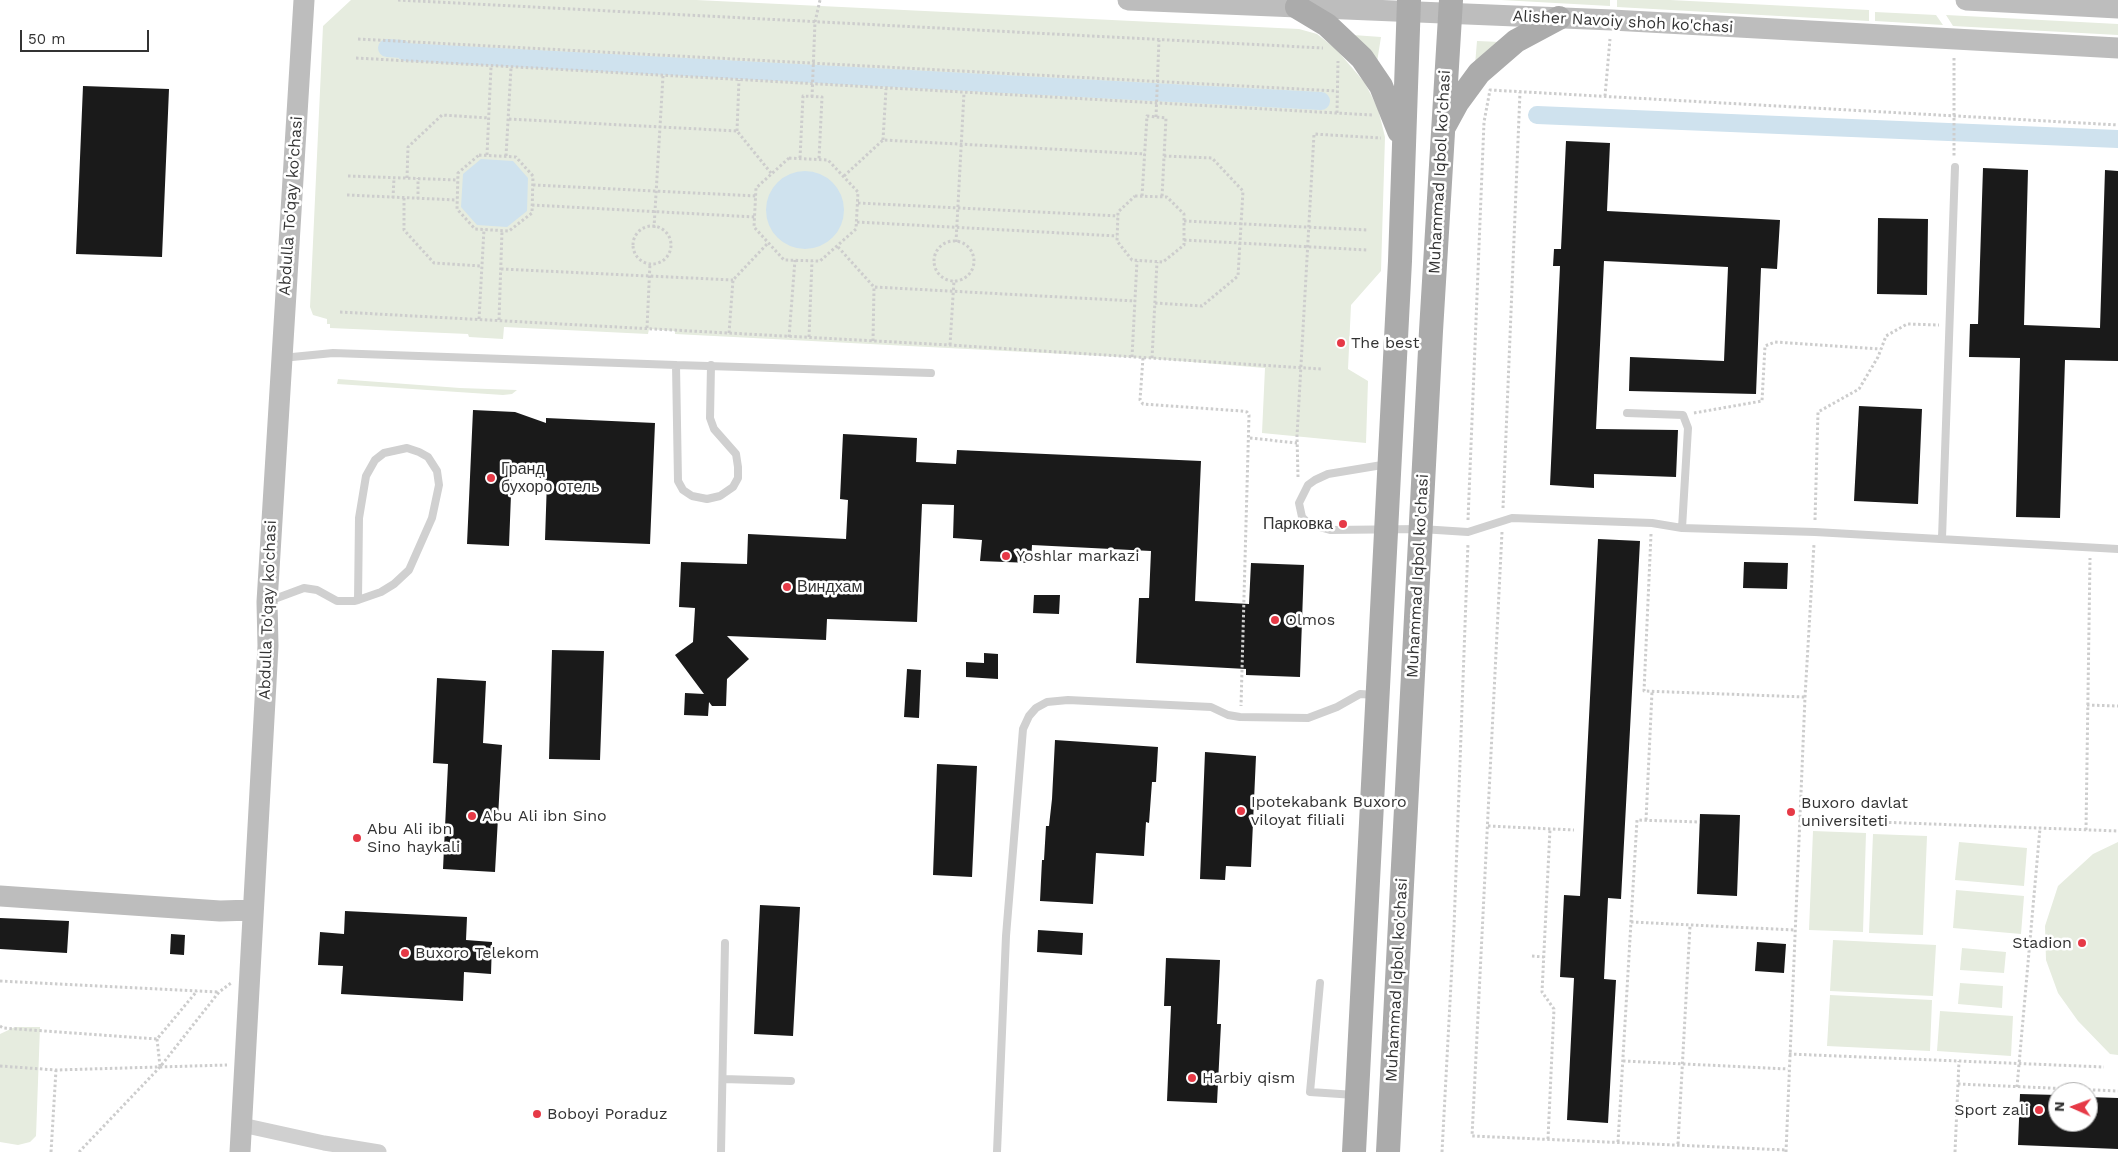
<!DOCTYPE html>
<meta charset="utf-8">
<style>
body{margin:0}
#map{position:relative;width:2118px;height:1152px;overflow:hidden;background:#fff;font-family:"Work Sans",sans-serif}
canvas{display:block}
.north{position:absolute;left:2048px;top:1082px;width:50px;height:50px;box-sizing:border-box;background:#fff;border:1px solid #adadad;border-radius:50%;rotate:272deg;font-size:14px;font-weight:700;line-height:20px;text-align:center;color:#333}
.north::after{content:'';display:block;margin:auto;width:18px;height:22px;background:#e63946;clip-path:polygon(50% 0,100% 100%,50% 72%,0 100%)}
.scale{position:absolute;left:20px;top:30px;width:129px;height:22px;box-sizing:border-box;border:2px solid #333;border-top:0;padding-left:6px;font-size:15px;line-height:18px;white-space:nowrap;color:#333;-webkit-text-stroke:4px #fff;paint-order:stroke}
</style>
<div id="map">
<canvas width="2118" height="1152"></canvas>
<div class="north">N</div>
<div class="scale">50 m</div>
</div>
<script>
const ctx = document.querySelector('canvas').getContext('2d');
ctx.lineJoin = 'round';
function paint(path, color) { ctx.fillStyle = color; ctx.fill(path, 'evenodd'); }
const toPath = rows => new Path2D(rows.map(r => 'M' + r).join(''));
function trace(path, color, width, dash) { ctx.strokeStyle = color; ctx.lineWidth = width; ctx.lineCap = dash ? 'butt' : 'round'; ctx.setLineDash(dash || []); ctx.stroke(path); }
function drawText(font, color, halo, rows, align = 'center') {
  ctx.font = font + ' "Work Sans",sans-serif'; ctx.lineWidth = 5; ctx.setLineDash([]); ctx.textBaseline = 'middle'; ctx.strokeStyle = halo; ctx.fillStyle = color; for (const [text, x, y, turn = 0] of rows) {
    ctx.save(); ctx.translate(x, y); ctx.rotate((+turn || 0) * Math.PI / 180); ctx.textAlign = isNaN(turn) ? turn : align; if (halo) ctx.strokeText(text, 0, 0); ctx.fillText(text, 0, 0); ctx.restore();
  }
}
const green = toPath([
 [351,0,696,0,1299,29,1317,34,1336,49,1365,83,1378,109,1385,137,1381,271,1351,305,1348,369,1368,381,1366,443,1262,433,1265,368,1143,358,675,334,675,331,649,329,648,334,504,327,503,339,469,337,468,334,330,328,330,324,327,324,327,319,313,315,310,307,323,26],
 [1501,0,1610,0,1610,6],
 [1617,0,1670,0,1869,10,1869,21,1617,7],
 [1875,12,1936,15,1943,25,1875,21],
 [1946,15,2118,24,2118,35,1953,26],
 [1353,35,1381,37,1377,62],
 [1477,41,1501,42,1475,65],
 [338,379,460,388,517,390,512,394,503,395,337,384],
 [1813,831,1866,833,1863,932,1809,930],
 [1873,834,1927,836,1923,935,1869,933],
 [1959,842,2027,848,2024,886,1955,880],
 [2118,842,2118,1055,2110,1054,2078,1021,2058,993,2046,960,2045,926,2058,886,2093,854],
 [1956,890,2024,896,2021,934,1953,928],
 [1833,940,1936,945,1933,996,1830,991],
 [1962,948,2006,952,2004,973,1960,970],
 [1960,983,2003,986,2002,1008,1958,1004],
 [1830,995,1932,1000,1930,1051,1827,1046],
 [1940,1011,2013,1016,2011,1056,1937,1051],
 [15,1027,40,1027,36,1136,30,1142,18,1145,0,1142,0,1034]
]);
const water = toPath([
 [481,159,513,161,528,178,527,211,507,227,477,225,461,207,463,174],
 '766 210a39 39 0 1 1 78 0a39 39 0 1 1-78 0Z'
]);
const canal = toPath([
 [387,48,402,49,405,52,1321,101],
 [1537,115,2118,139]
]);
const building = toPath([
 [83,86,169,89,162,257,76,254],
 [1566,141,1610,143,1607,211,1780,220,1777,269,1761,268,1756,394,1629,391,1630,357,1724,361,1728,267,1604,261,1596,429,1678,430,1676,477,1594,474,1594,488,1550,485,1560,266,1553,266,1554,249,1561,249],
 [1983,168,2028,170,2024,325,2100,328,2105,170,2118,171,2118,361,2065,360,2060,518,2016,517,2020,358,1969,357,1970,324,1978,324],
 [1878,218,1928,219,1927,295,1877,294],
 [1859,406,1922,409,1918,504,1854,501],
 [473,410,515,412,546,423,546,418,655,423,650,544,545,540,547,480,512,469,509,546,467,544],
 [843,434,917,438,916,462,956,464,957,450,1201,461,1195,601,1249,604,1251,563,1304,565,1300,677,1246,675,1246,669,1136,663,1139,598,1149,598,1151,551,1032,545,1031,563,980,561,982,540,953,538,954,505,922,504,917,622,827,619,826,640,727,636,749,659,727,679,726,706,712,706,709,702,708,716,684,715,685,693,704,694,675,655,693,642,695,608,679,607,681,562,747,564,748,534,846,539,848,500,840,499],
 [1598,539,1640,541,1621,899,1608,898,1604,979,1616,980,1608,1123,1567,1120,1574,978,1560,977,1564,895,1580,896],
 [1744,562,1788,563,1787,589,1743,588],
 [1034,595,1060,595,1059,614,1033,613],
 [552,650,604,651,600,760,549,759],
 [984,653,998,654,998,679,966,677,966,662,984,663],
 [907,669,921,670,919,718,904,717],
 [437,678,486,681,483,743,502,745,495,872,443,869,448,764,433,763],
 [1055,740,1158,747,1156,782,1152,782,1149,823,1146,822,1144,856,1096,853,1093,904,1040,901,1042,860,1044,860,1046,826,1049,826,1052,799],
 [1205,752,1256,756,1251,867,1226,866,1225,880,1200,879],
 [937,764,977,766,972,877,933,875],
 [1700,814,1740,815,1737,896,1697,894],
 [760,905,800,907,793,1036,754,1034],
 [345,911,467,917,466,940,492,942,491,974,464,972,463,1001,341,994,343,966,318,965,320,932,344,934],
 [0,918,69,921,67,953,0,949],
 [1038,930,1083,933,1082,955,1037,952],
 [171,934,185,935,184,955,170,954],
 [1757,942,1786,944,1784,973,1755,971],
 [1166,958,1220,960,1217,1024,1221,1024,1217,1103,1167,1101,1171,1006,1164,1006],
 [2020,1094,2058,1095,2058,1122,2088,1122,2088,1097,2118,1098,2118,1149,2018,1145]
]);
const path = toPath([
 [398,0,1323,48],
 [358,39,1337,91],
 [356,58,1372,115],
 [1954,58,1954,156],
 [1605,96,1610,39],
 [812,97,815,22,820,0],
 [1337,113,1338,61],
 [1156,117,1159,40],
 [509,119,737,131,771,173],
 [737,131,739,80],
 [883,140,886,89],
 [479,155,516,157,533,176,532,213,509,231,475,229,457,209,458,173,479,155],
 [487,155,491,67],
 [506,156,511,68],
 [789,158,828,160,858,192,856,229,820,261,784,260,754,227,756,188,789,158],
 [800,158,803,96,822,97,819,159],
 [348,176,458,180],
 [844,176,883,140,1145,154],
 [407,178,408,147,442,115,489,118],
 [533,185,756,196],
 [347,195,457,200],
 [1135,196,1167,197,1184,214,1184,245,1163,262,1132,260,1117,241,1118,212,1135,196],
 [1142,196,1147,116,1156,117,1166,118,1162,197],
 [393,198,394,178],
 [404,198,404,230,434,263,481,266],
 [418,199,418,178],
 [858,203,1118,216],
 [532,205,755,217],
 [1184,221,1367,230],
 [857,222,1117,236],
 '633 245a19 19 0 1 1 38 0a19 19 0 1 1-38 0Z',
 [654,228,663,76],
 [1184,240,1367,250],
 '934 261a20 20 0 1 1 40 0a20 20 0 1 1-40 0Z',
 [956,242,964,93],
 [838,247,874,287],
 [501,269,733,280],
 [1155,303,1202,306,1238,276,1243,191,1212,158,1164,156],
 [340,312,950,345,1321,369],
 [479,319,484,229],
 [499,320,502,231],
 [647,328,650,263],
 [729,333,733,280,768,243],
 [789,337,795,260],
 [809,337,812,261],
 [873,341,874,287,1135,301],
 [950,345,954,280],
 [1132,357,1137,261],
 [1143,358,1140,400,1143,404,1241,411,1247,412,1249,415,1241,706],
 [1152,358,1157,262],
 [1694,413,1762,401,1765,346,1775,342,1880,349],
 [1250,438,1297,443],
 [1298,477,1297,436,1314,134,1381,138],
 [1503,508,1520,92],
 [1468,520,1484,122,1490,90,2118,125],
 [1815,520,1818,412,1859,389,1878,357,1886,336,1907,324,1939,325],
 [1502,532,1472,1136,1786,1150],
 [1651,534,1644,691,1805,697],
 [2087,705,2118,706],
 [1799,819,2118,831],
 [1646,820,1652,692],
 [1488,826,1574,830],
 [2086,830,2090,558],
 [1631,922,1794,930],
 [1532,956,1544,957],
 [0,981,219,992],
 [0,1026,3,1028,157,1039,197,991],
 [157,1039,160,1066],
 [1789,1054,2104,1067],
 [1623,1061,1788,1069],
 [0,1066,56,1070,227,1065],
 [1958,1084,2118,1091],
 [2017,1087,2040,828],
 [1548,1139,1554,1009,1542,992,1550,829],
 [1618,1142,1637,820,1700,822],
 [1678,1144,1690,926],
 [51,1152,56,1070],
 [79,1152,160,1067,219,992,231,983],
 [1442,1152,1454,927,1468,543],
 [1786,1152,1805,697,1814,544],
 [1955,1152,1959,1061]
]);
const lane = toPath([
 [282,358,333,353,676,365,678,481,683,490,692,496,707,499,720,496,733,487,738,478,738,467,736,454,714,429,710,418,711,365],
 [676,365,931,373],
 [1627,413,1683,415,1688,428,1682,528],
 [1388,464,1328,474,1315,480,1308,485,1299,503,1302,517,1309,524,1330,530,1421,529,1468,532,1512,518,1652,523,1682,528,1815,532,2118,549],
 [1942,538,1955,167],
 [269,601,304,588,317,590,337,601,354,601,358,600,381,592,394,584,409,570,432,518,439,485,437,471,428,457,419,452,407,448,384,453,375,460,366,476,359,518,358,600],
 [1320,983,1310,1092,1355,1095],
 [723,1079,791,1081],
 [721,1152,725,943],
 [997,1152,1006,936,1023,729,1029,716,1036,708,1047,702,1068,700,1211,707,1228,715,1240,717,1308,718,1337,707,1360,694,1375,695]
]);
const street = toPath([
 [242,1125,324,1143,379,1152]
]);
const secondary = toPath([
 [1128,0,1612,20,2118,48],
 [1966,0,2118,8],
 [0,896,220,911,253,910],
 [240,1152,268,646,267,602,304,0]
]);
const primary = toPath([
 [1297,7,1327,25,1362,58,1381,86,1399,131],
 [1445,125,1457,103,1479,73,1516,41,1559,18],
 [1354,1152,1400,261,1409,0],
 [1388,1152,1431,331,1451,0]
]);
const markers = [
 [1341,343,5,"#e63946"],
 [491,478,5,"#e63946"],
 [1343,524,5,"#e63946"],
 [1006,556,5,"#e63946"],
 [787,587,5,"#e63946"],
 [1275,620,5,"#e63946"],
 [1241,811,5,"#e63946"],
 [1791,812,5,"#e63946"],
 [472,816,5,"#e63946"],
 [357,838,5,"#e63946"],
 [2082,943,5,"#e63946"],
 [405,953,5,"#e63946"],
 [1192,1078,5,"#e63946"],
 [2039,1110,5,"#e63946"],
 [537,1114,5,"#e63946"]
];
const streetNames = [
 ["Alisher Navoiy shoh ko'chasi",1623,22,3],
 ["Muhammad Iqbol ko'chasi",1440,172,-87],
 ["Abdulla To'qay ko'chasi",291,206,-86],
 ["Muhammad Iqbol ko'chasi",1418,576,-87],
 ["Abdulla To'qay ko'chasi",268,610,-88],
 ["Muhammad Iqbol ko'chasi",1397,980,-87]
];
const poiNames = [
 ["The best",1351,343],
 ["Гранд",501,469],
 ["бухоро отель",501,487],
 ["Парковка",1333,524,"right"],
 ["Yoshlar markazi",1016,556],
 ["Виндхам",797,587],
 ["Olmos",1285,620],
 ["Ipotekabank Buxoro",1251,802],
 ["viloyat filiali",1251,820],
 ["Buxoro davlat",1801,803],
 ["universiteti",1801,821],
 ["Abu Ali ibn Sino",482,816],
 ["Abu Ali ibn",367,829],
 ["Sino haykali",367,847],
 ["Stadion",2072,943,"right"],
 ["Buxoro Telekom",415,953],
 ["Harbiy qism",1202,1078],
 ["Sport zali",2029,1110,"right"],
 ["Boboyi Poraduz",547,1114]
];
paint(green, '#e6ecdf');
paint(water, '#cfe2ee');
trace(canal, '#cfe2ee', 18);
paint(building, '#1a1a1a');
trace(path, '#cdcdcd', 3, [2.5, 2.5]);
trace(lane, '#d0d0d0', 8);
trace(street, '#d0d0d0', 15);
trace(secondary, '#bdbdbd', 21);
trace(primary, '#ababab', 24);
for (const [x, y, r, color] of markers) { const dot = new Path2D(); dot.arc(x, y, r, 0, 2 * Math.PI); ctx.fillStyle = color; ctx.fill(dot); trace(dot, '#fff', 2); }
drawText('16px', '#333', '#fff', streetNames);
drawText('16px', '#333', '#fff', poiNames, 'left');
</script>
